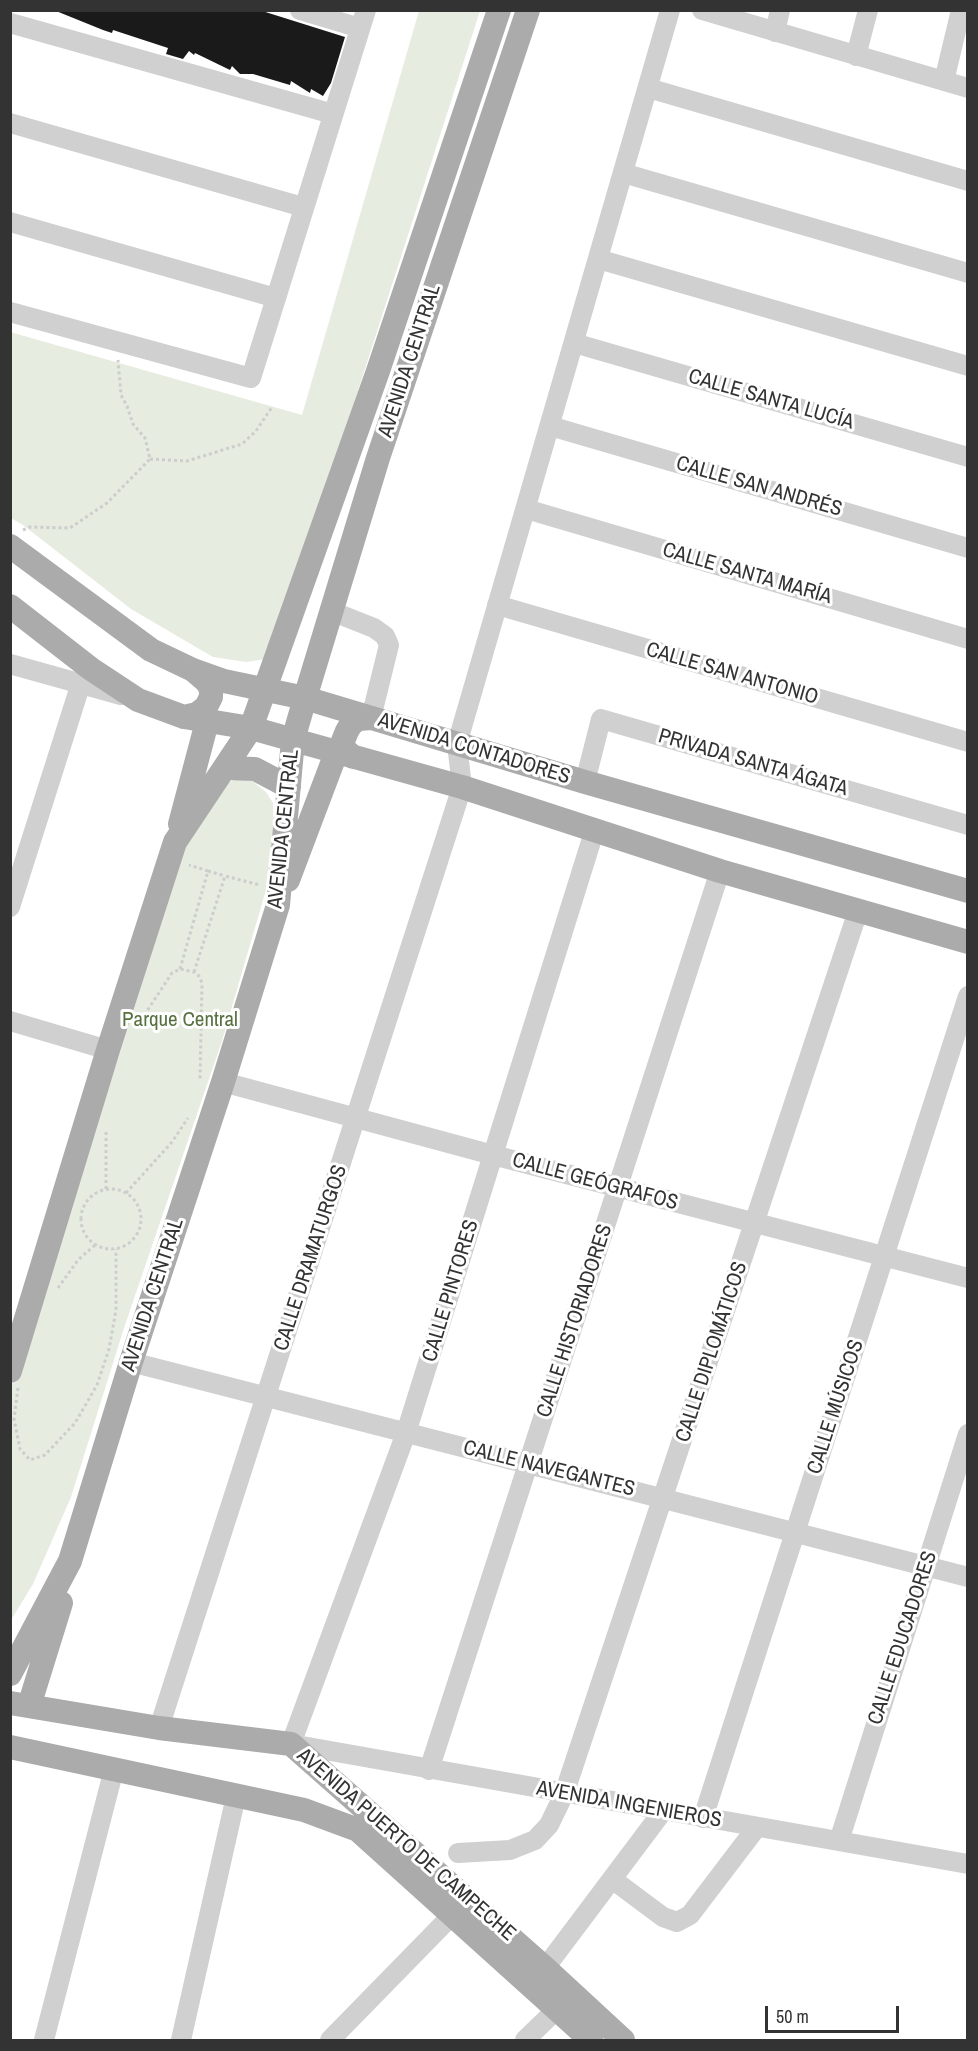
<!DOCTYPE html>
<meta charset="utf-8">
<style>
body{margin:0}
#map{position:relative;width:978px;height:2051px;overflow:hidden;background:#fff;font-family:"Archivo Narrow",sans-serif}
canvas{display:block}
.frame{position:absolute;inset:0;border:12px solid #333;pointer-events:none}
.scale{position:absolute;left:765px;top:2006px;width:134px;height:27px;box-sizing:border-box;border:3px solid #333;border-top:0;padding-left:8px;font-size:18px;line-height:21px;white-space:nowrap;color:#333;-webkit-text-stroke:4px #fff;paint-order:stroke}
</style>
<div id="map">
<canvas width="978" height="2051"></canvas>
<div class="frame"></div>
<div class="scale">50 m</div>
</div>
<script>
const ctx = document.querySelector('canvas').getContext('2d');
ctx.lineJoin = 'round';
function paint(path, color) { ctx.fillStyle = color; ctx.fill(path, 'evenodd'); }
const toPath = rows => new Path2D(rows.map(r => 'M' + r).join(''));
function trace(path, color, width, dash) { ctx.strokeStyle = color; ctx.lineWidth = width; ctx.lineCap = dash ? 'butt' : 'round'; ctx.setLineDash(dash || []); ctx.stroke(path); }
function drawText(font, color, halo, rows, align = 'center') {
  ctx.font = font + ' "Archivo Narrow",sans-serif'; ctx.lineWidth = 6; ctx.setLineDash([]); ctx.textBaseline = 'middle'; ctx.strokeStyle = halo; ctx.fillStyle = color; for (const [text, x, y, turn = 0] of rows) {
    ctx.save(); ctx.translate(x, y); ctx.rotate((+turn || 0) * Math.PI / 180); ctx.textAlign = isNaN(turn) ? turn : align; if (halo) ctx.strokeText(text, 0, 0); ctx.fillText(text, 0, 0); ctx.restore();
  }
}
const green = toPath([
 [419,11,480,11,272,658,246,662,213,657,131,609,23,525,11,518,10,332,302,415],
 [237,779,252,781,266,792,273,803,274,840,266,890,222,1041,124,1328,71,1497,33,1584,11,1620,11,1388,129,1025,183,852,205,814,229,782]
]);
const building = toPath([
 [259,10,345,37,331,83,323,96,311,89,310,93,291,81,290,85,253,74,240,74,232,66,230,70,195,53,194,55,189,51,183,59,166,54,168,48,113,30,112,33,103,30,56,11]
]);
const path = toPath([
 [150,459,187,461,242,444,256,431,272,407],
 [23,530,30,527,70,528,107,503,150,459,145,438,133,424,127,406,121,395,118,360],
 [208,871,225,876],
 [180,969,208,871,189,865],
 [194,972,225,876,260,885],
 [141,1020,172,973,180,969,194,972,199,976,202,983,200,1081],
 [106,1189,106,1131],
 '81 1219a30 30 0 1 1 60 0a30 30 0 1 1-60 0Z',
 [126,1193,172,1142,188,1118],
 [58,1288,78,1260,95,1245],
 [18,1388,14,1419,20,1449,30,1460,45,1455,75,1423,97,1385,109,1349,116,1310,116,1249]
]);
const minor = toPath([
 [300,10,360,28],
 [702,10,968,88],
 [10,23,333,114],
 [775,32,780,10],
 [856,56,868,10],
 [944,81,961,10],
 [648,88,968,181],
 [10,123,303,207],
 [623,173,968,273],
 [10,222,276,298],
 [598,259,968,366],
 [10,312,251,378,366,10],
 [574,343,968,457],
 [550,426,968,548],
 [526,509,968,639],
 [497,605,968,742],
 [331,611,374,628,385,636,389,645,371,718],
 [10,664,121,695],
 [585,782,601,719,968,825],
 [594,832,406,1433,291,1744,968,1864],
 [10,907,81,683],
 [10,1021,108,1050],
 [223,1082,493,1155,968,1278],
 [131,1362,968,1577],
 [159,1728,462,787,457,744,670,10],
 [429,1770,720,871],
 [703,1818,968,996],
 [839,1841,968,1434],
 [458,1853,510,1850,535,1840,549,1825,564,1794,858,911],
 [612,1879,663,1917,677,1922,690,1915,757,1827],
 [545,1968,663,1811],
 [44,2040,114,1769],
 [181,2040,236,1796],
 [330,2040,462,1905],
 [525,2040,557,2009]
]);
const major = toPath([
 [10,546,151,650,193,670,224,681,305,698,585,782,968,891],
 [10,606,91,669,138,700,184,717,251,728,462,787,720,871,968,942],
 [184,717,197,714,206,707,211,697,211,689,207,682,193,670],
 [353,757,344,749,343,741,347,731,352,723,359,719,371,718],
 [225,768,255,769,289,787],
 [180,824,207,722],
 [288,880,336,753],
 [10,1371,108,1050,175,842,251,728,378,371,499,10],
 [10,1674,70,1561,131,1362,223,1082,278,905,293,740,305,698,378,458,528,10],
 [10,1703,159,1728,291,1744,545,1968,623,2040],
 [29,1706,61,1603],
 [10,1747,304,1810,358,1830,591,2040]
]);
const streetNames = [
 ["AVENIDA CENTRAL",410,361,-72],
 ["CALLE SANTA LUCÍA",771,400,16],
 ["CALLE SAN ANDRÉS",759,487,16],
 ["CALLE SANTA MARÍA",747,574,16],
 ["CALLE SAN ANTONIO",732,674,16],
 ["AVENIDA CONTADORES",474,749,17],
 ["PRIVADA SANTA ÁGATA",753,763,16],
 ["AVENIDA CENTRAL",284,829,-84],
 ["CALLE GEÓGRAFOS",595,1182,15],
 ["CALLE DRAMATURGOS",311,1258,-72],
 ["CALLE PINTORES",451,1291,-73],
 ["AVENIDA CENTRAL",153,1295,-72],
 ["CALLE HISTORIADORES",575,1321,-72],
 ["CALLE DIPLOMÁTICOS",712,1352,-72],
 ["CALLE MÚSICOS",836,1407,-72],
 ["CALLE NAVEGANTES",549,1469,14],
 ["CALLE EDUCADORES",903,1638,-72],
 ["AVENIDA INGENIEROS",629,1805,10],
 ["AVENIDA PUERTO DE CAMPECHE",406,1845,41]
];
const parkNames = [
 ["Parque Central",180,1020]
];
paint(green, '#e6ecdf');
paint(building, '#1a1a1a');
trace(path, '#cdcdcd', 3, [3, 3]);
trace(minor, '#d0d0d0', 20);
trace(major, '#ababab', 24);
drawText('21px', '#333', '#fff', streetNames);
drawText('21px', '#56703f', '#fff', parkNames);
</script>
